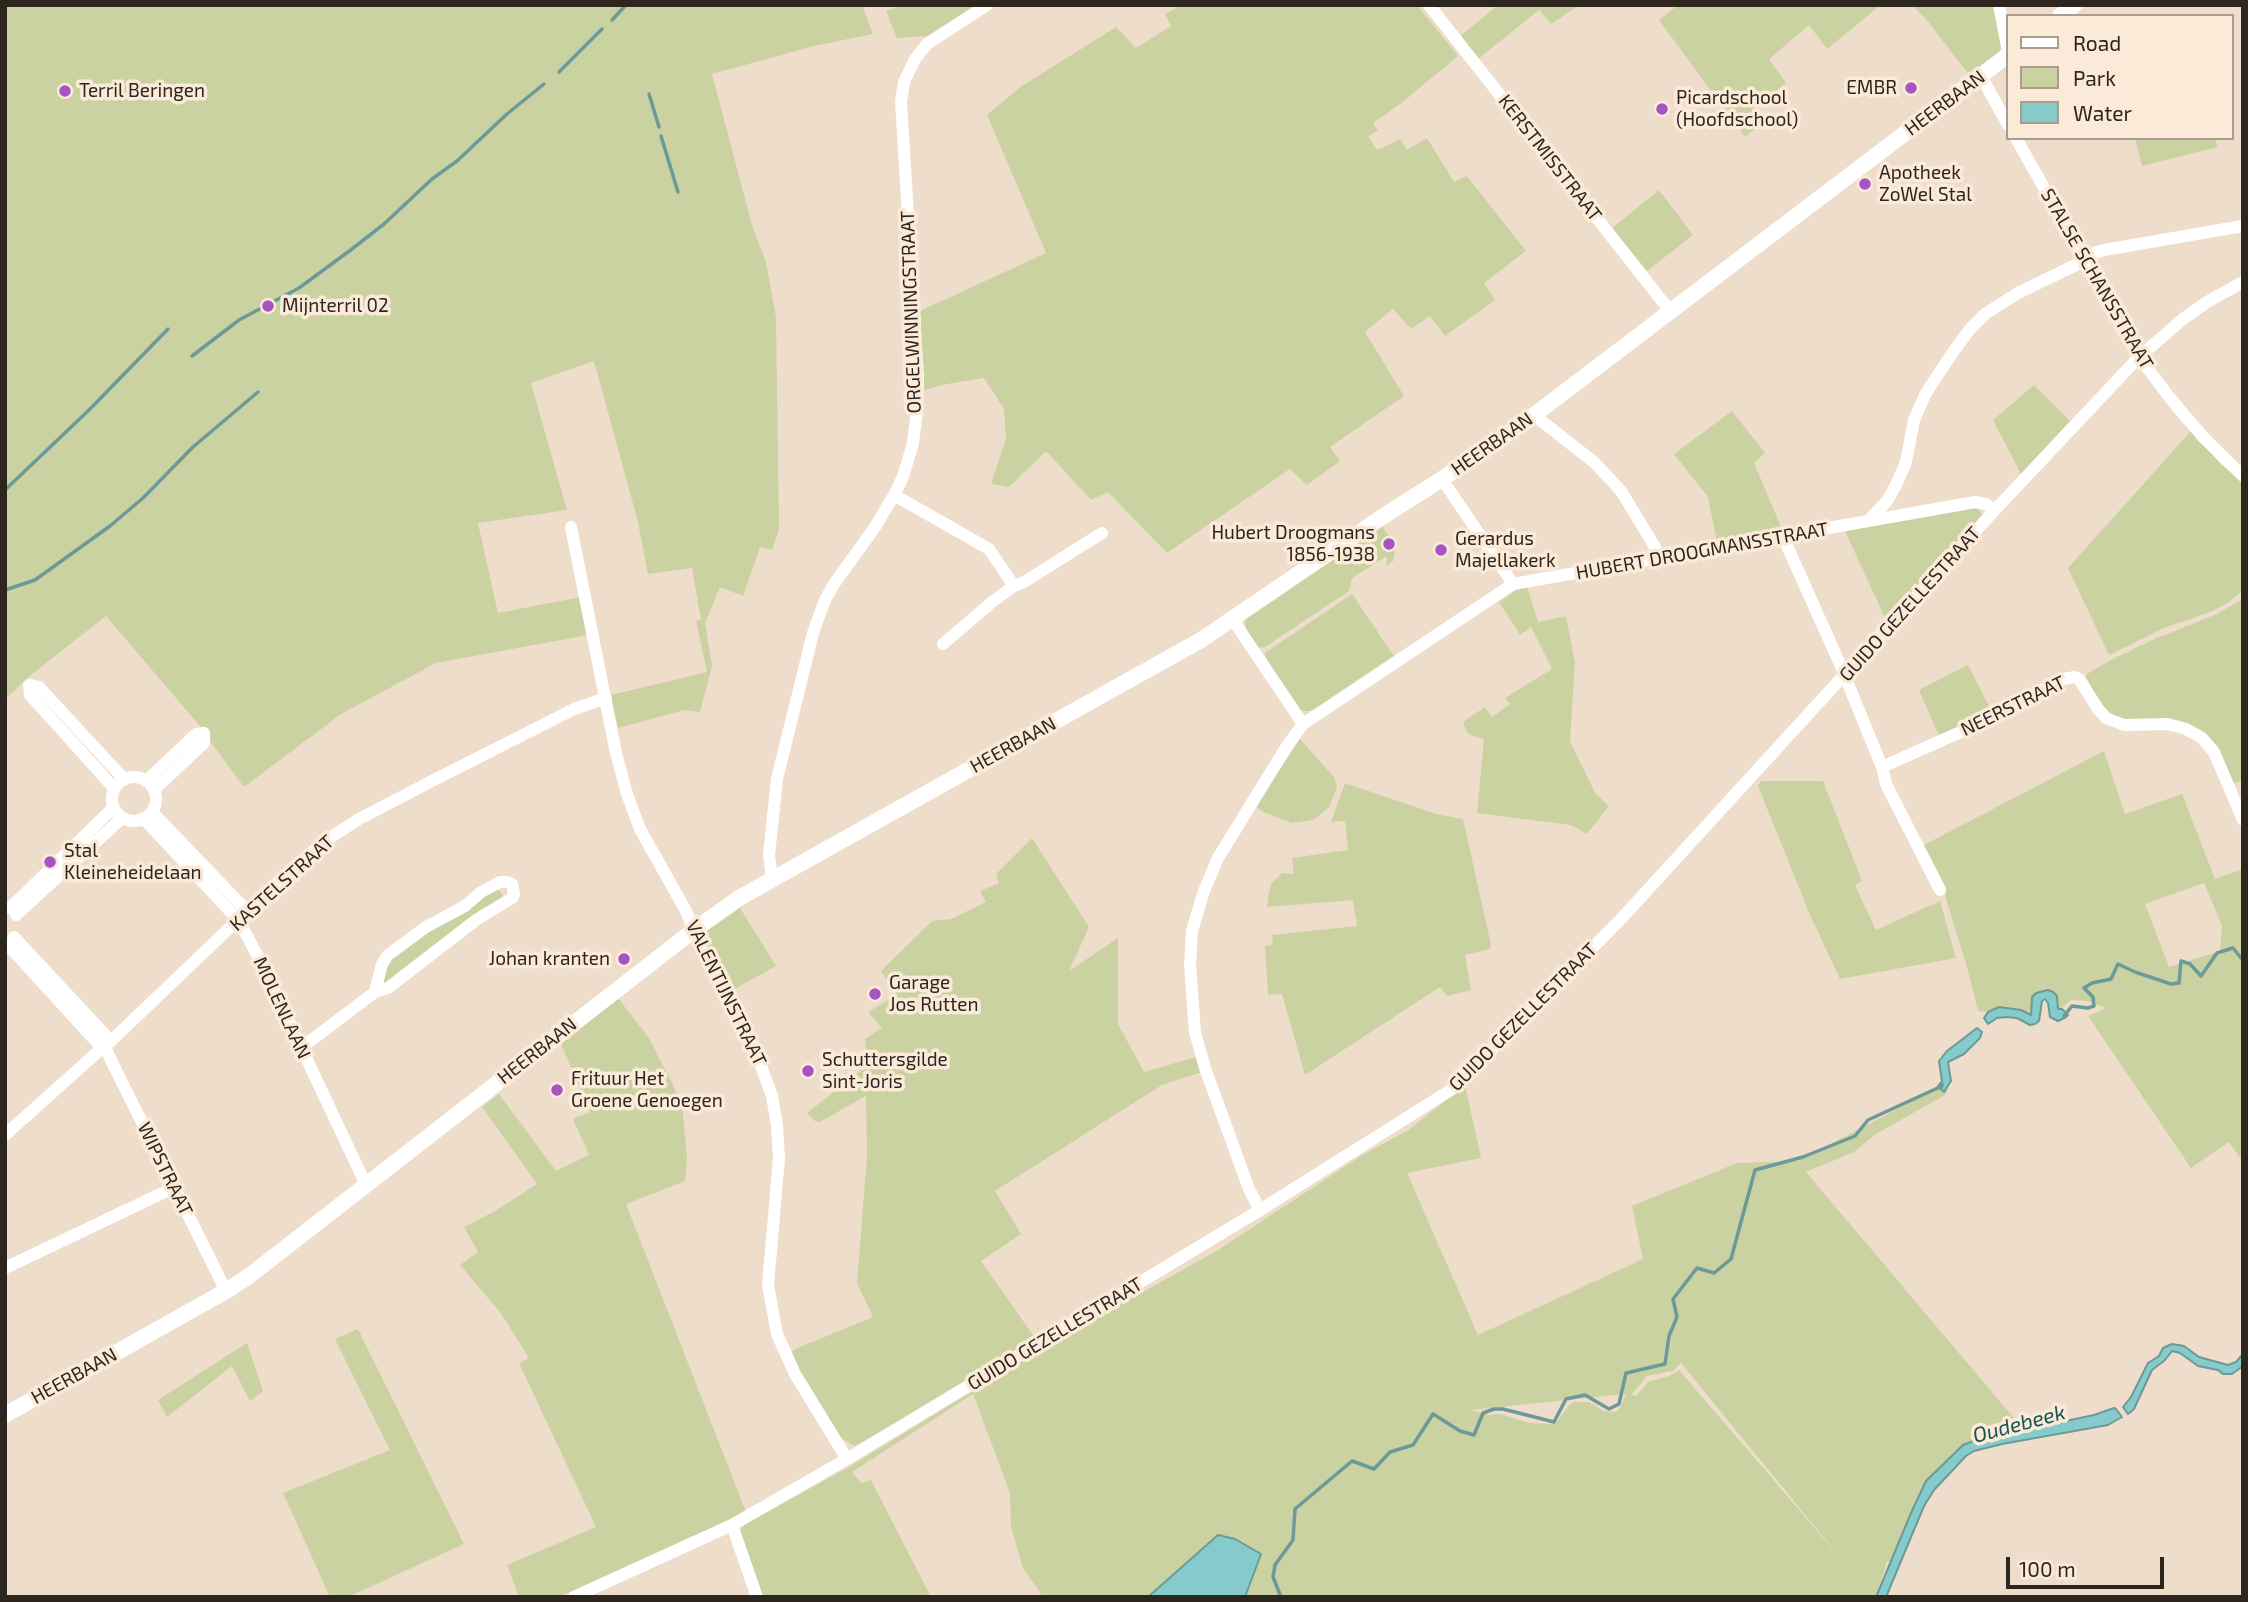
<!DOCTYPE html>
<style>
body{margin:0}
#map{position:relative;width:2248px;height:1602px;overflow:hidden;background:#efddcb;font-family:"Exo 2",sans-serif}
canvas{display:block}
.frame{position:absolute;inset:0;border:7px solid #2c261f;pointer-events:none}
.legend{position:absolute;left:2006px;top:14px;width:228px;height:126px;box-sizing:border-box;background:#fcead8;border:2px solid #a99c8e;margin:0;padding:9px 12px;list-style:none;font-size:21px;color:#2c261f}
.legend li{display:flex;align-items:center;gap:14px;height:35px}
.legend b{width:35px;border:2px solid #a99c8e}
.scale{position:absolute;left:2006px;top:1557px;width:158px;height:32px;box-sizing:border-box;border:4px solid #2c261f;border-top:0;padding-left:9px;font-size:21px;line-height:24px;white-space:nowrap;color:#2c261f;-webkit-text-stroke:5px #fcead8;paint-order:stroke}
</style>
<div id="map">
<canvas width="2248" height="1602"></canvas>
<div class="frame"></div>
<ul class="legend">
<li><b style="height:9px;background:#fff"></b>Road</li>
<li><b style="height:19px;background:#cad2a2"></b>Park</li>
<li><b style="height:19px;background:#86cbcc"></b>Water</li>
</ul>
<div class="scale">100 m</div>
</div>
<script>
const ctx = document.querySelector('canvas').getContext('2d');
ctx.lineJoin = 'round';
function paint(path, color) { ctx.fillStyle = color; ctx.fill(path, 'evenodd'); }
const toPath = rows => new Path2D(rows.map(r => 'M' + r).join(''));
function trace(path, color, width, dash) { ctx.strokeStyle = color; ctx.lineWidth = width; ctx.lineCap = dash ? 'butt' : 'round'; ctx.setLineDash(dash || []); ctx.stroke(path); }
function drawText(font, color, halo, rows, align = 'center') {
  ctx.font = font + ' "Exo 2",sans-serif'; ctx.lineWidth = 7; ctx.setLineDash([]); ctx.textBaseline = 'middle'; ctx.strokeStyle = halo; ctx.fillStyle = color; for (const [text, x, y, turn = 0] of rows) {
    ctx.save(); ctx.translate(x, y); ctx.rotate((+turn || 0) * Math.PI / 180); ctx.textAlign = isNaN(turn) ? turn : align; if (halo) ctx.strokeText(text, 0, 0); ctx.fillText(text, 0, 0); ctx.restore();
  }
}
const green = toPath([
 [5,5,862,5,873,34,814,46,712,74,752,225,766,262,776,317,779,529,772,550,760,547,743,596,720,587,705,623,712,666,700,712,684,710,618,728,611,695,707,672,696,621,701,620,692,568,648,574,638,522,594,361,531,383,567,510,478,523,498,613,581,597,588,635,436,663,341,714,244,787,210,741,211,739,106,616,32,674,5,699],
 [903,5,977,5,927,36,897,38,886,11],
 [1182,5,1222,5,1224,8,1229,5,1417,5,1458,56,1404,101,1373,123,1378,131,1368,136,1377,150,1400,139,1407,150,1427,138,1454,182,1467,176,1526,251,1484,283,1495,300,1445,336,1430,316,1411,329,1393,309,1365,332,1404,396,1330,447,1340,461,1307,485,1290,469,1167,553,1108,492,1091,500,1046,451,1009,487,991,484,1006,439,1004,409,984,378,941,385,923,391,918,312,1046,253,987,115,1019,88,1116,27,1136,48,1171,26,1165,14],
 [1498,5,1577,5,1578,6,1551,24,1539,10,1477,60,1459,37],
 [1678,5,1881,5,1827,49,1809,25,1769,59,1786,83,1753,109,1762,123,1745,137,1659,20],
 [1912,5,1995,5,2001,46,2000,51,1969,75,1926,19],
 [2135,138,2215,138,2218,147,2142,166],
 [1659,190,1693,235,1647,271,1612,228],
 [2034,385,2070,421,2021,474,1993,420],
 [1732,411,1765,453,1754,463,1782,529,1717,542,1708,497,1674,454],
 [2192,430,2221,465,2243,481,2243,590,2228,603,2210,612,2164,628,2109,655,2068,568],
 [1977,508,1982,514,1982,519,1887,622,1845,531],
 [1382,526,1396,547,1393,561,1386,566,1387,556,1352,578,1349,591,1265,647,1258,648,1246,630,1245,619],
 [1527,587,1538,622,1566,616,1575,663,1570,741,1595,793,1609,806,1587,834,1571,825,1477,813,1484,740,1467,733,1463,722,1485,707,1492,717,1510,704,1505,698,1552,669,1531,627,1520,635,1499,602,1515,591],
 [1352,594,1394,656,1317,708,1310,711,1304,711,1299,709,1265,658,1265,653],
 [2243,599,2243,780,2233,784,2209,739,2113,716,2099,702,2086,677,2087,674,2109,661,2150,641,2217,614],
 [1968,665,1992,712,1940,738,1919,690],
 [1300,739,1334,777,1337,787,1329,807,1321,814,1313,820,1292,823,1263,812,1256,806],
 [2104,751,2125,814,2182,794,2215,879,2243,869,2243,1162,2229,1142,2191,1168,2088,1016,2106,1008,2087,1001,2071,1000,2059,1010,2053,992,2031,1003,2031,1015,1992,1009,1988,1012,1978,1011,1967,967,1946,899,1945,886,1924,845],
 [2204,883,2222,926,2220,951,2169,967,2145,904],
 [1761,781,1823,781,1862,881,1855,885,1876,930,1940,901,1956,958,1840,979,1810,915,1758,786],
 [1345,783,1436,814,1463,819,1491,945,1490,949,1465,955,1471,990,1447,996,1440,987,1305,1075,1282,994,1268,995,1265,946,1273,945,1272,935,1357,926,1353,900,1267,907,1268,898,1271,884,1282,873,1294,874,1292,858,1348,850,1345,821,1331,822],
 [1032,838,1089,927,1069,971,1118,938,1118,1024,1144,1072,1196,1057,1202,1072,1162,1085,995,1191,1021,1234,981,1261,1035,1338,921,1408,855,1446,841,1438,791,1358,793,1350,873,1317,857,1283,867,1156,866,1096,820,1122,815,1121,807,1113,868,1065,865,1039,882,1028,868,1012,897,995,881,971,932,921,951,919,986,902,980,891,999,883,996,874],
 [497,889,501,892,503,897,383,986,382,979,386,963,426,931],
 [740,908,776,966,731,991,701,935],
 [618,998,649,1038,674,1087,682,1106,687,1155,685,1181,626,1204,746,1512,559,1597,519,1597,507,1565,596,1527,519,1363,529,1358,500,1312,460,1265,478,1252,464,1227,495,1211,537,1184,482,1107,499,1094,556,1171,589,1155,573,1119,590,1112,561,1044],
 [1942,1077,1948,1090,1945,1095,1876,1134,1854,1152,1806,1172,2024,1430,1976,1440,1963,1445,1919,1516,1900,1564,1887,1561,1876,1597,1245,1597,1261,1554,1218,1535,1148,1597,1038,1597,1041,1594,1023,1568,1011,1527,1010,1493,973,1394,852,1472,861,1483,871,1480,931,1597,761,1597,739,1532,744,1525,849,1467,1041,1349,1218,1250,1361,1156,1410,1129,1465,1085,1481,1158,1407,1173,1478,1335,1643,1259,1632,1206,1737,1163,1798,1161,1941,1086],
 [1681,1363,1843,1561,1679,1370,1669,1376,1648,1382,1636,1396,1630,1394,1633,1393,1647,1376,1673,1371],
 [1626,1394,1621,1406,1616,1412,1604,1411,1589,1402,1574,1402,1569,1405,1556,1423,1552,1424,1530,1423,1500,1414,1488,1415,1470,1410],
 [358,1329,464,1544,348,1597,330,1597,283,1493,390,1450,335,1339],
 [247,1343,263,1391,250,1401,232,1366,167,1417,158,1400]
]);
const water = toPath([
 [2048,990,2053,992,2057,996,2058,1009,2062,1009,2068,1015,2066,1017,2058,1021,2050,1017,2048,1003,2045,999,2042,1001,2039,1021,2035,1024,2030,1025,2017,1018,2005,1017,1997,1018,1988,1024,1984,1018,1988,1012,1999,1007,2021,1010,2031,1015,2032,997,2036,993,2048,990],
 [1977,1028,1982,1032,1980,1038,1964,1054,1948,1062,1951,1081,1944,1092,1938,1086,1942,1081,1939,1061,1947,1051,1977,1028],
 [2172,1344,2184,1346,2199,1357,2228,1365,2236,1362,2243,1354,2243,1366,2232,1374,2223,1374,2218,1370,2198,1366,2180,1353,2172,1351,2165,1360,2152,1370,2134,1409,2128,1414,2123,1407,2131,1397,2148,1363,2159,1356,2163,1348,2172,1344],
 [2114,1408,2116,1409,2122,1417,2108,1425,2002,1444,1974,1451,1966,1456,1934,1490,1924,1506,1886,1597,1876,1597,1911,1513,1926,1481,1963,1445,1976,1440,2094,1415,2114,1408],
 [1218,1535,1235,1539,1261,1554,1245,1597,1148,1597,1218,1535]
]);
const stream = toPath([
 [612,20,626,5],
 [559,72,602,29],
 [649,94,659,127],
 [661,136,678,192],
 [192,356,239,320,299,288,352,249,384,224,432,179,457,161,507,114,544,84],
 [5,490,89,410,168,329],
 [5,590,35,580,110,526,143,498,193,447,258,392],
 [2064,1016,2072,1006,2088,1008,2094,1006,2093,997,2084,988,2092,983,2111,979,2118,964,2135,972,2171,984,2179,983,2181,961,2190,964,2201,976,2217,953,2233,948,2241,958,2243,958],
 [1281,1597,1273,1577,1275,1565,1293,1540,1295,1509,1352,1461,1374,1469,1390,1452,1413,1445,1433,1414,1460,1431,1474,1435,1483,1413,1494,1409,1503,1409,1554,1422,1566,1399,1585,1395,1609,1409,1619,1404,1626,1373,1665,1364,1669,1336,1677,1317,1673,1299,1697,1268,1714,1273,1731,1259,1755,1170,1803,1157,1855,1136,1868,1120,1942,1086,1942,1084]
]);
const minor = toPath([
 [1429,5,1670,311],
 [1999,5,2008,52],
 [1981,76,2008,125],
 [2016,138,2139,357,2170,398,2204,438,2243,476],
 [1534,415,1595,463,1621,491,1661,557],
 [1442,479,1513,584],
 [894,495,989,549,1014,586],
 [1868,521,1887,501,1896,485,1906,462,1914,420,1926,393,1953,352,1970,329,1985,314,2018,293,2084,261,2088,255,2104,250,2243,226],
 [571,527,616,753,627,794,640,829,686,911,701,948,756,1052,772,1096,777,1125,779,1158,768,1285,777,1334,795,1374,847,1459],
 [1783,537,1840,664,1882,767,1965,730,2063,679,2075,677,2079,679,2098,709,2106,718,2124,725,2168,724,2186,729,2202,738,2214,752,2243,820],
 [1233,620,1303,724],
 [943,644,992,602,1014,586,1024,582,1102,533],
 [1882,767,1886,784,1940,890],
 '112 799a22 22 0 1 1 44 0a22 22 0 1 1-44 0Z',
 [146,781,196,734,204,733,204,743,154,790],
 [114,788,30,695,29,685,39,687,124,779],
 [152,812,248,912],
 [143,818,239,921,261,962,366,1185],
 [772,879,769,855,777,779,813,633,825,600,834,584,875,527,894,495,903,477,913,443,917,410,918,378,902,118,901,101,904,82,915,59,927,44,987,5],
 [10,908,113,808],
 [16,915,122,818],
 [14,937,111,1041],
 [6,943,102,1048],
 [104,1046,226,1291],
 [301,1048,375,992,388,988,476,920,512,898,514,894,512,884,507,882,500,882,481,892,465,906,426,927,388,955,382,964,375,992],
 [5,1135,102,1048,111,1041,285,875,325,841,359,819,432,781,574,709,606,698],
 [1260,1210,1249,1189,1205,1068,1195,1032,1190,965,1192,931,1204,891,1218,858,1287,746,1303,724,1513,584,1975,502,1986,504,1994,511],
 [5,1268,173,1188],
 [732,1525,757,1597],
 [574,1597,732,1525,847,1459,1260,1210,1454,1088,1621,919,1994,511,2139,357,2183,319,2207,302,2243,282]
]);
const tertiary = toPath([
 [2060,16,2074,5],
 [5,1415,226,1291,249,1276,694,930,739,898,1201,640,1379,519,1442,479,1534,415,2008,55]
]);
const markers = [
 [1911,88,7,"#a654c4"],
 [65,91,7,"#a654c4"],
 [1662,109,7,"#a654c4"],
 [1865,184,7,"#a654c4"],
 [268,306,7,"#a654c4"],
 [1389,544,7,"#a654c4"],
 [1441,550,7,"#a654c4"],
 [50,862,7,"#a654c4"],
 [624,959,7,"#a654c4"],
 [875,994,7,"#a654c4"],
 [808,1071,7,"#a654c4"],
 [557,1090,7,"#a654c4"]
];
const poiNames = [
 ["EMBR",1897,88,"right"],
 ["Terril Beringen",79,91],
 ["Picardschool",1676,98],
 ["(Hoofdschool)",1676,120],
 ["Apotheek",1879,173],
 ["ZoWel Stal",1879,195],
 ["Mijnterril 02",282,306],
 ["Hubert Droogmans",1375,533,"right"],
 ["1856-1938",1375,555,"right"],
 ["Gerardus",1455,539],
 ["Majellakerk",1455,561],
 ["Stal",64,851],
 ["Kleineheidelaan",64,873],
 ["Johan kranten",610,959,"right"],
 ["Garage",889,983],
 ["Jos Rutten",889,1005],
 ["Schuttersgilde",822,1060],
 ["Sint-Joris",822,1082],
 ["Frituur Het",571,1079],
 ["Groene Genoegen",571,1101]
];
const streetNames = [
 ["HEERBAAN",1945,103,-37],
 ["KERSTMISSTRAAT",1550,158,52],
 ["STALSE SCHANSSTRAAT",2097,279,60],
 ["ORGELWINNINGSTRAAT",911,312,-92],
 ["HEERBAAN",1492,444,-35],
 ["HUBERT DROOGMANSSTRAAT",1702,551,-10],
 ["GUIDO GEZELLESTRAAT",1910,604,-48],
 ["NEERSTRAAT",2013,706,-26],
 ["HEERBAAN",1013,745,-29],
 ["KASTELSTRAAT",282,883,-42],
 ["VALENTIJNSTRAAT",726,993,64],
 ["MOLENLAAN",282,1008,65],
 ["GUIDO GEZELLESTRAAT",1523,1017,-45],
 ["HEERBAAN",537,1051,-38],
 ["WIPSTRAAT",165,1169,64],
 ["GUIDO GEZELLESTRAAT",1055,1334,-31],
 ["HEERBAAN",74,1376,-29]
];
const waterNames = [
 ["Oudebeek",2019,1424,-15]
];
paint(green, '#cad2a2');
paint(water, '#86cbcc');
trace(water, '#6b9a98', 2);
trace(stream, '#6b9a98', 3.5);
trace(minor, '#fff', 12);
trace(tertiary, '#fff', 16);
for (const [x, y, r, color] of markers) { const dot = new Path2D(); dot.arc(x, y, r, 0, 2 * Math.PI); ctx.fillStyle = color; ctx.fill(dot); trace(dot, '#fcead8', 2.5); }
drawText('19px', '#2c261f', '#fcead8', poiNames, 'left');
drawText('19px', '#2c261f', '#fcead8', streetNames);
drawText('italic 21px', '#165354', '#fcead8', waterNames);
</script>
